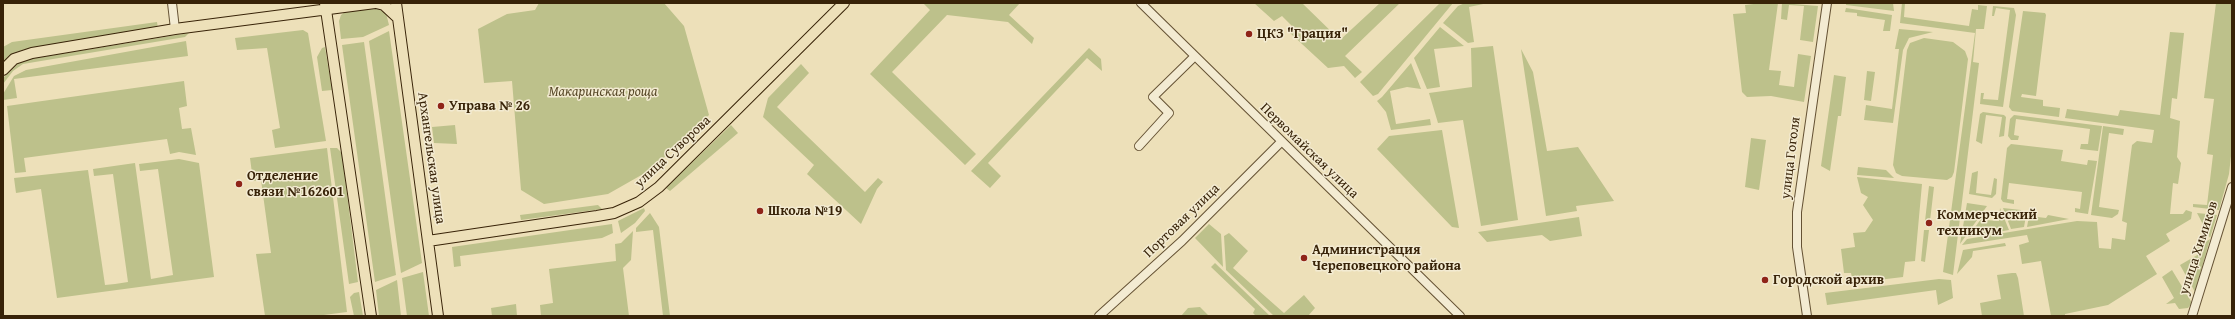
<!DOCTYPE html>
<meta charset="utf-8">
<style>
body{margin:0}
#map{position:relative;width:2235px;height:319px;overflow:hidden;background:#ede0b9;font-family:"Gentium Book Plus",serif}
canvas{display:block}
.frame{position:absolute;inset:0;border:4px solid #382308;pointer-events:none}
</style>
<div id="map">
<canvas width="2235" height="319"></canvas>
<div class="frame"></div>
</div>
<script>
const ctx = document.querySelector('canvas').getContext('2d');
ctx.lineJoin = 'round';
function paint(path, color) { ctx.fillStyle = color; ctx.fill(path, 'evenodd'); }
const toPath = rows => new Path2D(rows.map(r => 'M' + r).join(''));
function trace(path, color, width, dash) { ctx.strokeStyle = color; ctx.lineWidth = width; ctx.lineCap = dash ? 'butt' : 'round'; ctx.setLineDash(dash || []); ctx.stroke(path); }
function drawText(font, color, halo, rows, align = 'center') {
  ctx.font = font + ' "Gentium Book Plus",serif'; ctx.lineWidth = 3; ctx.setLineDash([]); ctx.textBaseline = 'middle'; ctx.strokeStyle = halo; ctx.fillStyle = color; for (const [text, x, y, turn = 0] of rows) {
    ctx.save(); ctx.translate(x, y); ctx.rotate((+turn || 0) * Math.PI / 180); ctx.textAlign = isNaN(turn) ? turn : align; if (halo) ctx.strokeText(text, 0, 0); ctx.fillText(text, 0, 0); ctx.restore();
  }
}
const green = toPath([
 [539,3,664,3,684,26,709,115,652,169,608,194,544,204,521,190,512,81,484,83,478,29,507,14,535,10],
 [923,3,1020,3,1009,15,1034,38,1032,44,1008,22,947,15,892,72,976,154,965,165,870,74,930,10],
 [1254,3,1302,3,1340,40,1380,3,1400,3,1345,56,1362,72,1355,78,1344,66,1328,68,1289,32,1292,26,1282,16,1274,21],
 [1440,3,1453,3,1378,94,1373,96,1360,82],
 [1465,3,1488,3,1469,7,1474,42,1468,43,1443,23,1458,6],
 [1762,3,1778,3,1769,70,1781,71,1779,85,1794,87,1798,54,1811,56,1804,102,1771,96,1747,97,1742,92,1733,14,1746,13,1745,5],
 [1782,3,1818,6,1813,42,1800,40,1804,6,1789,5,1787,20,1781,19],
 [1846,3,1893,3,1894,11,1846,5],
 [1902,3,1905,3,1904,17,1969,26,1972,9,1978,10,1978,5,1987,6,1984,29,1976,29,1973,62,1979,63,1953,275,1943,272,1975,33,1900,23],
 [2216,3,2232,3,2232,147,2229,174,2219,210,2193,207,2193,204,2207,205,2213,155,2207,154,2214,99,2204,98],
 [1993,6,2014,8,2016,15,2003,107,1980,104,1981,93,1984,93,1983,99,1998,100,2010,10,1996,8,1994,16,1992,16],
 [376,8,386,13,389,25,363,37,341,39,339,21,341,15,345,12],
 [1846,8,1892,15,1890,31,1883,31,1885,20,1857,16,1857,13,1845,12],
 [2023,11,2045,13,2046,15,2036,96,2022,94,2021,97,2043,100,2043,106,2060,108,2059,117,2012,111,2009,107],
 [157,22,158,29,22,50,3,62,3,47,12,42],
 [1440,27,1464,46,1434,49,1440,87,1427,89,1414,58],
 [1899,29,1933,32,1909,38,1903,50,1893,123,1864,120,1866,105,1892,109,1899,49,1895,49],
 [303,30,308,33,326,141,275,148,272,130,280,128,267,48,237,50,235,38],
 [389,31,422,263,401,273,369,41],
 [2170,32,2184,33,2177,99,2172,98,2170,118,2180,121,2177,157,2181,163,2178,184,2173,183,2170,214,2183,214,2186,210,2192,212,2191,219,2166,234,2170,241,2146,256,2157,274,2108,305,2065,314,2065,316,2051,316,2041,261,2022,264,2019,245,2029,242,2027,235,1962,245,1967,239,2077,221,2097,222,2099,248,2111,249,2112,238,2125,240,2127,223,2122,221,2132,145,2137,141,2152,143,2154,130,2065,118,2067,109,2118,116,2120,110,2160,115],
 [189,33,185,37,23,64,13,71,3,84,3,78,17,64,30,59],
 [1924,38,1953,42,1965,51,1968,59,1954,172,1952,177,1947,180,1902,176,1896,173,1893,165,1907,50,1910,43],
 [186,41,188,56,14,79,17,98,3,100,3,94,14,76,26,70],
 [364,42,396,275,375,282,342,45],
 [1493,46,1518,220,1481,226,1463,120,1438,123,1429,93,1472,87,1471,48],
 [325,47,332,90,322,91,317,57,322,48],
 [1089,48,1101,59,1102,71,1087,58,988,163,1001,176,990,188,971,171],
 [1521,49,1533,72,1547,151,1578,147,1614,201,1576,206,1577,211,1546,216],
 [1411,63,1421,89,1407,87,1390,91,1396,124,1430,119,1431,125,1391,130,1386,112,1377,101,1382,97],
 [801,64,809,73,777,107,865,192,878,178,883,182,877,189,861,224,807,174,814,165,763,117,768,98],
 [1867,71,1875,72,1871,101,1864,100],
 [1834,75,1846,77,1841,116,1838,116,1830,171,1821,166],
 [184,81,187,106,179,108,182,129,191,128,196,155,179,152,170,154,167,139,24,158,26,172,15,173,7,106],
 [1983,112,2004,115,2006,117,2004,136,1999,137,2002,117,1986,115,1982,144,1976,141,1980,114],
 [2014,115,2102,126,2098,151,2080,149,2081,144,2088,144,2090,129,2016,119,2014,135,2019,136,2018,140,2011,140,2008,136,2010,119],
 [455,125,457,144,434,143,432,127],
 [731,125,738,133,670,191,666,188],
 [2103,126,2124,129,2123,135,2109,133,2099,207,2119,210,2118,214,2112,218,2091,215],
 [1442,130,1459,228,1452,227,1377,149,1389,136],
 [1751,138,1766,140,1759,190,1745,187],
 [2011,144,2063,150,2061,161,2087,165,2088,160,2097,161,2088,214,2075,212,2075,208,2080,209,2082,192,2009,183,2007,199,2014,200,2014,204,2003,202,2001,199,2007,148],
 [327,148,347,312,316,316,265,316,256,254,271,253,261,180,253,181,250,158],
 [330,148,337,148,342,153,358,282,349,284],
 [179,159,199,163,214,277,57,298,41,189,16,193,14,178,88,170,105,285,115,284,128,282,113,174,94,176,93,169,135,163,151,279,173,275,158,169,140,171,139,164],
 [1858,167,1886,170,1894,178,1857,175],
 [1978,171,1976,193,1991,195,1994,178,1997,179,1996,194,1992,198,1969,194,1972,173],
 [1857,177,1922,184,1915,261,1905,262,1903,277,1853,283,1851,273,1844,273,1841,249,1855,247,1853,233,1865,232,1873,220,1863,205,1868,197,1861,193],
 [1929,186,1934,187,1930,221,1925,221],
 [1967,203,1987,206,1960,244],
 [598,205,602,209,521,220,520,215],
 [644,208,645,211,635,223,621,233,618,221],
 [2000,208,2009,230,1968,237,1986,212,1985,220,1999,221],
 [2003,208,2021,210,2021,214,2026,216,2024,227,2011,229],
 [650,213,659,227,670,316,663,316,653,230,636,232,636,228],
 [2197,213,2217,215,2210,238],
 [2048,215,2069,219,2027,227,2029,216,2046,218],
 [1579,217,1582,236,1550,241,1542,235,1487,242,1478,232],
 [612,224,613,233,602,238,460,256,461,266,454,267,452,247],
 [1209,224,1221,234,1223,267,1195,238],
 [1924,230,1929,230,1925,262,1921,261],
 [633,231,631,260,623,268,629,316,541,316,540,305,553,303,549,269,616,261,615,244,621,243],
 [1229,233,1248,251,1233,268,1284,313,1304,295,1315,308,1308,316,1274,316,1226,270,1224,236],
 [2210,239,2195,292,2180,265,2199,254,2195,249],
 [2005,243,2006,246,1973,251,1972,257,1957,274,1963,250],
 [1215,263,1270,316,1256,316,1253,313,1255,309,1211,267],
 [2172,270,2192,303,2188,308,2179,309,2175,303,2166,304,2174,298,2162,277],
 [423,272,429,316,407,316,402,278],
 [2012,273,2016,273,2018,278,2024,316,1982,316,1980,303,2001,299,1997,275],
 [1939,279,1951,280,1953,298,1938,305,1936,290,1827,305,1825,293],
 [397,280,401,316,379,316,376,290],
 [359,292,363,316,354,316,350,297,354,293],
 [516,304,517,316,492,316,491,308],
 [1200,307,1209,316,1181,316,1188,308]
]);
const minor = toPath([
 [172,3,175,29],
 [1141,3,1460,316],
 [1139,146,1169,113,1153,97,1195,56],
 [1099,316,1182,241,1281,142],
 [1807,316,1797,247,1797,212,1827,3],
 [2192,316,2232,187]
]);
const major = toPath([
 [325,3,371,316],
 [376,3,384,5,398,18],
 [396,3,438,316],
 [3,70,14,59,32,53,175,29,375,3],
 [428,241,597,216,614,213,639,202,659,187,844,3]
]);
const markers = [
 [1249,34,4,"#8f2418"],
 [441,106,4,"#8f2418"],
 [239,184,4,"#8f2418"],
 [760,211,4,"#8f2418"],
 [1929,223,4,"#8f2418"],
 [1304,258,4,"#8f2418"],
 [1765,280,4,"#8f2418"]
];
const poiNames = [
 ["ЦКЗ \"Грация\"",1257,34],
 ["Управа № 26",449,106],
 ["Отделение",247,176],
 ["связи №162601",247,192],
 ["Школа №19",768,211],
 ["Коммерческий",1937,215],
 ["техникум",1937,231],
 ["Администрация",1312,250],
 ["Череповецкого района",1312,266],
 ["Городской архив",1773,280]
];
const parkNames = [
 ["Макаринская роща",603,92]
];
const streetNames = [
 ["Первомайская улица",1309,151,44],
 ["улица Суворова",673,152,-43],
 ["Архангельская улица",431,158,82],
 ["улица Гоголя",1791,158,-83],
 ["Портовая улица",1182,221,-44],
 ["улица Химиков",2199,248,-72]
];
paint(green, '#bdc18b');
trace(minor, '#655234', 10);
trace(major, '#382308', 12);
trace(minor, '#f3ebd2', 8);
trace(major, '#ede0b9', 10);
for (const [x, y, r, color] of markers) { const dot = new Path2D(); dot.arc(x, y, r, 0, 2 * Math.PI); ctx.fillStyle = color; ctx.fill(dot); trace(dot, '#f3ebd2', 1.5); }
drawText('bold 14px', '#382308', '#f3ebd2', poiNames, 'left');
drawText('italic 14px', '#594a29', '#f3ebd2', parkNames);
drawText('14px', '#382308', '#f3ebd2', streetNames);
</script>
